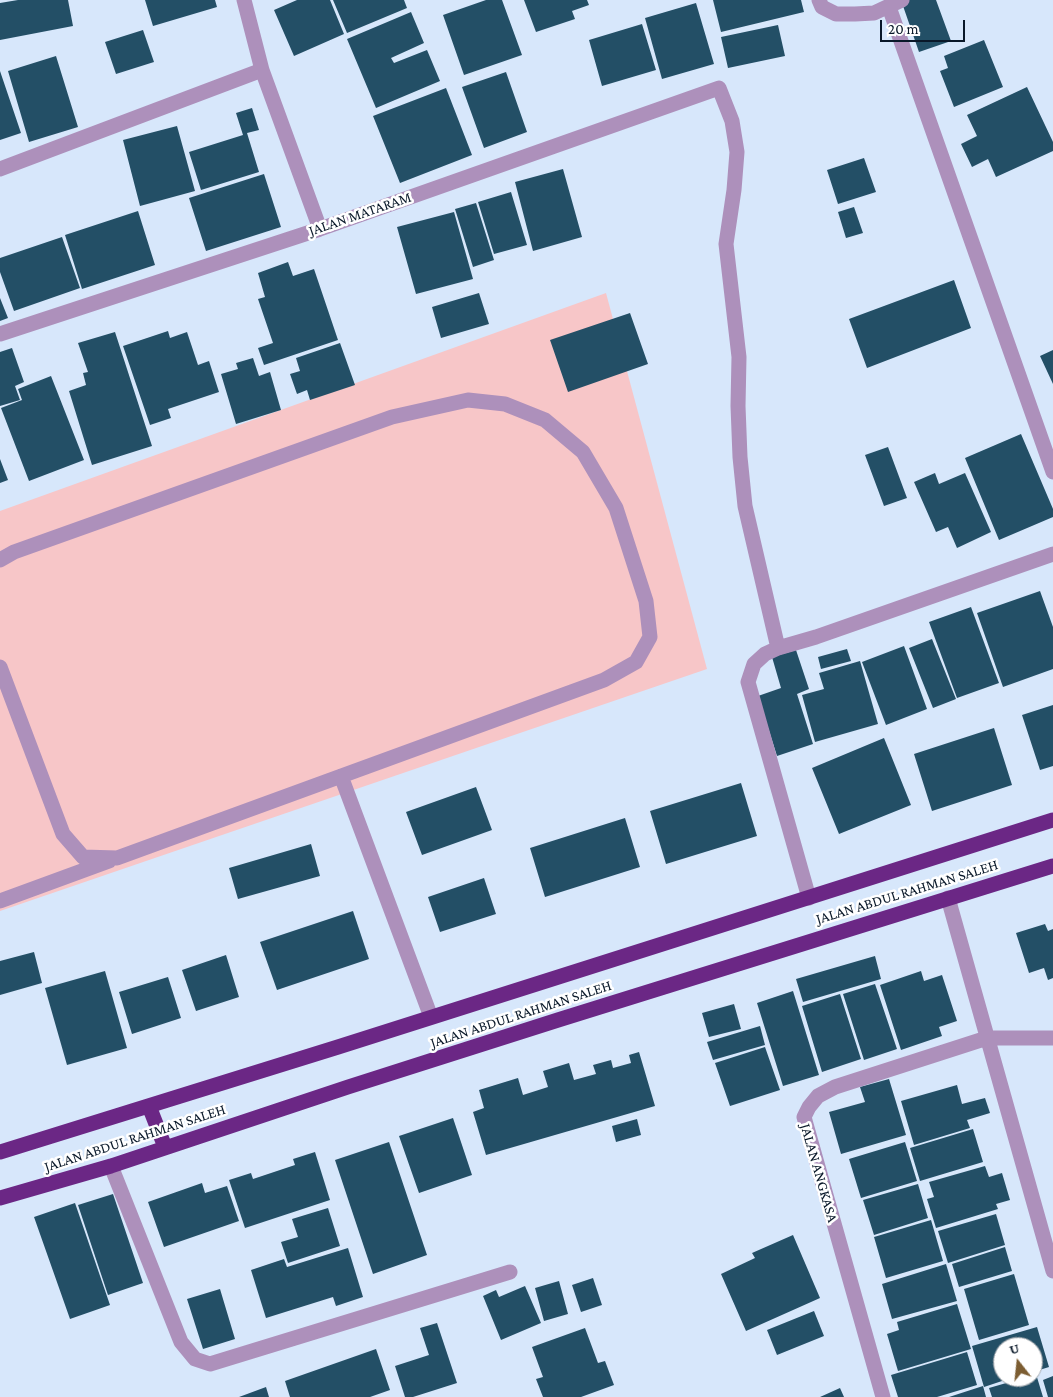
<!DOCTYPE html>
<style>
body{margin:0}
#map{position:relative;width:1053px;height:1397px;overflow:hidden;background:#d7e7fb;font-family:"Crimson Pro",serif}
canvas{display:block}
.north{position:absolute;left:993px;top:1337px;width:50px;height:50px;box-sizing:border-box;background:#fff;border:1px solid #9da3a9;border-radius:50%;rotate:344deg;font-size:14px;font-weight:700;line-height:20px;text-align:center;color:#091829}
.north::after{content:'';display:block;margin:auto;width:18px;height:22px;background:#7c5d32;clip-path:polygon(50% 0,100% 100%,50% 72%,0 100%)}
.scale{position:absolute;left:880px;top:20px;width:85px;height:22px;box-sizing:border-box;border:2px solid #091829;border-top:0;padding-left:6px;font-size:15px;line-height:18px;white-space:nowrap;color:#091829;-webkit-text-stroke:4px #fff;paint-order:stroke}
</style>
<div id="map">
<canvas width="1053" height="1397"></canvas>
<div class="north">U</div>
<div class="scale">20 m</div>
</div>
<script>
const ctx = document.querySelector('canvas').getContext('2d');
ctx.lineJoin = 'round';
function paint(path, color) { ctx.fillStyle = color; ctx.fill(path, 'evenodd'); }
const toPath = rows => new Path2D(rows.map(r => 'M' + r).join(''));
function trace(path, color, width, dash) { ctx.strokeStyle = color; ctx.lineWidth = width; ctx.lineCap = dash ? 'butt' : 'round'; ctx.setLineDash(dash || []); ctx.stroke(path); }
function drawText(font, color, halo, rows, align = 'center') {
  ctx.font = font + ' "Crimson Pro",serif'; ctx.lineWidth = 5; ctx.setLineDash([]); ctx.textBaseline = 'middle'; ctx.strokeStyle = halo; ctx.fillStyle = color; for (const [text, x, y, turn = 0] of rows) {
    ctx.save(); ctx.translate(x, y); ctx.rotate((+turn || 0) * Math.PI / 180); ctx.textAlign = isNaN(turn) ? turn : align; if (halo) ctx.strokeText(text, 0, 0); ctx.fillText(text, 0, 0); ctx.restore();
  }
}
const green = toPath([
 [606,293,707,669,0,911,0,511]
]);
const building = toPath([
 [18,0,68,0,73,26,0,40,0,3],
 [145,0,215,0,217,7,153,26],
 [297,0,330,0,344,34,294,56,274,10],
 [333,0,404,0,407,8,347,33],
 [486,0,502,0,522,55,464,75,443,15],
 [524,0,587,0,589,5,572,11,575,19,536,32],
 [713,0,801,0,804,12,721,32],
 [909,0,936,0,951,41,919,52,902,3],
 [696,3,714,64,662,79,645,18],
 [411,12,424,43,391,58,394,63,427,50,440,81,376,108,347,39],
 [642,24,656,70,602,86,589,40],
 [778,25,785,56,728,68,721,37],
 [143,30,154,62,116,74,105,42],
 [984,40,1003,87,954,107,940,71,948,68,944,56],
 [56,56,78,127,29,142,8,71],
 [0,71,21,133,0,140],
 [506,72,527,132,484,148,462,87],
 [1027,87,1053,142,1053,151,996,177,988,159,972,167,961,144,977,136,967,115],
 [446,88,472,155,400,183,373,116],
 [252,108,259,130,247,133,259,172,201,190,189,152,243,135,236,113],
 [177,126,195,191,140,206,123,140],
 [864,158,876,192,838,204,827,170],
 [563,169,582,237,533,251,515,182],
 [264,174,281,227,206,251,189,198],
 [511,192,527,245,494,254,478,202],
 [476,203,494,260,473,267,455,209],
 [854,207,863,233,846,238,838,212],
 [138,211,155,265,82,289,65,235],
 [454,212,473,279,416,294,397,227],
 [62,237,80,288,14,311,0,272,0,258],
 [288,262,293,276,314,269,338,340,264,365,258,348,273,343,258,299,265,297,258,273],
 [954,280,971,328,867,368,849,319],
 [479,293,489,324,441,338,432,307],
 [0,298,8,318,0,321],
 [630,313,648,364,568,392,550,340],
 [168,331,170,338,187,332,198,365,209,361,219,392,168,409,171,418,150,425,123,346],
 [115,332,152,446,92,465,69,391,86,385,83,373,88,372,78,343],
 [340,343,355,385,310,400,307,390,297,394,290,374,300,371,296,358],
 [12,348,24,382,15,386,20,400,0,406,0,352],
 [1053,350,1053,384,1040,356],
 [253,358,259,376,270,372,281,410,236,424,221,374,238,369,236,363],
 [51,376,84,460,29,481,1,408,22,400,18,389],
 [1021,434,1053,509,1053,517,999,540,965,458],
 [888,447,907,498,884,506,865,455],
 [0,459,8,480,0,483],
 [935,473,939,484,965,473,991,532,957,548,948,527,936,532,914,482],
 [1040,591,1053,627,1053,669,1003,687,977,613],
 [971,607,999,683,957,698,929,622],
 [932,639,956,699,933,708,909,648],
 [904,646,927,709,886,725,862,662],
 [847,649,851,661,821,669,818,657],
 [796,650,809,689,797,694,813,744,777,756,758,696,781,688,772,657],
 [860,661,878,724,815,742,802,695,824,689,819,673],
 [1053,705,1053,766,1040,770,1022,715],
 [994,728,1012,785,932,811,914,754],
 [884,738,911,805,839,834,812,768],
 [741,783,757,836,666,864,650,811],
 [476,787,492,830,422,855,406,812],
 [625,818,640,867,545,897,530,848],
 [311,844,320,876,238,899,229,868],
 [484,878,496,914,440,932,428,897],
 [353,911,369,959,277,990,260,942],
 [1045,924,1048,931,1053,929,1053,978,1048,980,1044,968,1029,973,1016,933],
 [34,952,42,983,0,995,0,961],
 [226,955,239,997,196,1011,182,970],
 [875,956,881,979,803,1002,796,979],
 [105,971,127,1048,67,1065,45,988],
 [921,971,924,981,942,975,957,1021,939,1027,942,1036,901,1050,880,985],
 [168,977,181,1018,132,1034,119,992],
 [875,984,897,1049,864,1060,843,994],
 [793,991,819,1075,783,1086,757,1003],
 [840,994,861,1059,822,1072,802,1006],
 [734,1004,741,1029,709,1037,702,1013],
 [760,1026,765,1045,713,1060,707,1042],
 [765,1047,780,1090,730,1106,715,1063],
 [639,1052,655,1106,486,1155,473,1112,484,1108,479,1090,518,1078,523,1095,548,1087,543,1071,569,1063,574,1080,596,1074,593,1065,611,1060,613,1068,631,1063,629,1055],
 [889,1079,906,1135,841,1154,829,1112,865,1102,860,1087],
 [957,1085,962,1104,985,1098,990,1113,967,1120,970,1128,914,1145,901,1101],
 [453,1118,472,1175,419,1193,399,1136],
 [637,1119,641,1135,616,1142,612,1126],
 [973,1129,983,1162,920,1181,910,1148],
 [389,1142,427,1255,373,1274,335,1160],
 [905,1142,917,1181,861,1198,849,1159],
 [315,1152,330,1200,245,1228,229,1180,251,1173,253,1179,295,1165,293,1159],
 [985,1166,989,1177,1002,1173,1010,1200,996,1204,998,1209,936,1228,927,1199,934,1197,929,1182],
 [202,1183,205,1193,227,1186,239,1221,164,1247,148,1202],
 [918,1184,928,1218,874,1235,863,1200],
 [113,1194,143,1283,108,1295,78,1205],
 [75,1203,110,1305,70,1319,34,1217],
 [328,1208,340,1246,288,1263,281,1242,298,1237,292,1219],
 [996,1214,1005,1245,948,1263,938,1231],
 [931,1220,943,1261,886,1278,874,1237],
 [793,1235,820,1298,746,1331,721,1274,755,1258,752,1253],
 [1005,1247,1012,1271,959,1287,952,1264],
 [348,1248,363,1297,336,1306,333,1297,266,1318,251,1270,284,1259,287,1267],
 [946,1264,957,1301,892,1319,882,1284],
 [1014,1274,1029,1325,979,1340,964,1289],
 [593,1278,602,1305,581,1312,572,1285],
 [559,1281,568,1314,544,1321,535,1288],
 [525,1286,541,1323,501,1340,483,1296,496,1290,499,1297],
 [220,1289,235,1339,203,1349,187,1299],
 [957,1304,971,1349,898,1371,887,1334,899,1330,897,1322],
 [814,1311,824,1336,777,1355,767,1330],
 [437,1323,457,1383,413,1397,405,1397,395,1366,429,1355,420,1328],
 [1037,1327,1049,1367,1033,1372,1033,1347,1003,1347,1003,1377,1014,1377,984,1387,972,1346],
 [585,1328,598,1363,605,1361,614,1385,581,1397,543,1397,536,1379,543,1377,532,1347],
 [376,1349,390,1390,370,1397,290,1397,285,1381],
 [967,1352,977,1385,937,1397,898,1397,891,1375],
 [1036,1374,1043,1397,992,1397,989,1388,1027,1377,1033,1377,1033,1375],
 [1053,1376,1053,1397,1048,1397,1043,1380],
 [983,1386,986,1397,949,1397],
 [266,1387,269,1397,239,1397],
 [840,1388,844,1397,820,1397]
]);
const minor = toPath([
 [244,0,262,70,320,229],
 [819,0,822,7,836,14,855,14,874,13,902,0],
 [889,7,1053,472],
 [0,169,262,70],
 [0,334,320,229,719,88,732,121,737,152,734,190,726,244,739,357,738,406,740,457,745,506,778,648],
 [0,560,14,552,392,417,468,400,505,404,545,420,583,452,616,508,646,601,650,637,636,662,604,680,117,858,83,857,63,834,0,667],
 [341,776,431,1017],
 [809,898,748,682,754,664,765,654,778,648,816,637,1053,554],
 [948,898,1053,1271],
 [0,901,109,861],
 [111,1166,181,1342,195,1359,210,1364,510,1272],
 [883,1397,804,1117,809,1107,818,1096,835,1087,987,1038,1053,1038]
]);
const highway = toPath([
 [149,1106,165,1147],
 [0,1152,338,1047,1053,820],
 [0,1198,111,1166,348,1087,558,1020,1053,866]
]);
const streetNames = [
 ["JALAN MATARAM",360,214,-19],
 ["JALAN ABDUL RAHMAN SALEH",907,892,-17],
 ["JALAN ABDUL RAHMAN SALEH",521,1014,-18],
 ["JALAN ABDUL RAHMAN SALEH",135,1138,-18],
 ["JALAN ANGKASA",819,1173,74]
];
paint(green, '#f7c6c8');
paint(building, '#234f66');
trace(minor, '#ad90bb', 15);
trace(highway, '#6b2785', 15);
drawText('15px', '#091829', '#fff', streetNames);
</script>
